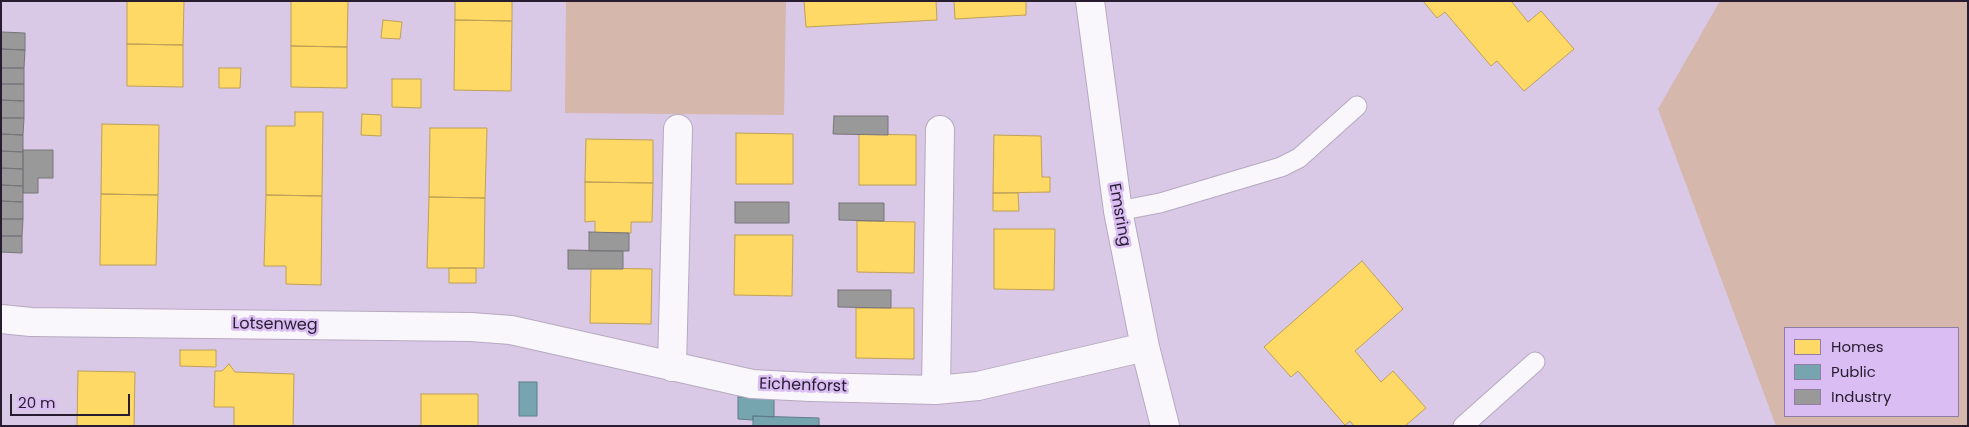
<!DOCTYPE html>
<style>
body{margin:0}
#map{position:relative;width:1969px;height:427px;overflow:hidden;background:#d9c9e6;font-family:Poppins,sans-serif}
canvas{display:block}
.frame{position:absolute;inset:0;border:2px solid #271c30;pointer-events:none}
.legend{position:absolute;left:1784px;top:327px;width:175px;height:90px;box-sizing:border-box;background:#dabdf2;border:1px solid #927da4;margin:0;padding:6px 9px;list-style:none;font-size:15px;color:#271c30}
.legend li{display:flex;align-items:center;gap:10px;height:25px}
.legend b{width:25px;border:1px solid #927da4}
.scale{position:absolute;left:10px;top:394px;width:120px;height:22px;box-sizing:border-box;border:2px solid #271c30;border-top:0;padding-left:6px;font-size:15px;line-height:18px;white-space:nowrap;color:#271c30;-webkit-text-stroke:4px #dabdf2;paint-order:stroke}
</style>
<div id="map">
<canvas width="1969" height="427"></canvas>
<div class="frame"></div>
<ul class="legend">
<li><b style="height:14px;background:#ffd966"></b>Homes</li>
<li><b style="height:14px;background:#76a5af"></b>Public</li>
<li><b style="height:14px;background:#999"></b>Industry</li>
</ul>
<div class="scale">20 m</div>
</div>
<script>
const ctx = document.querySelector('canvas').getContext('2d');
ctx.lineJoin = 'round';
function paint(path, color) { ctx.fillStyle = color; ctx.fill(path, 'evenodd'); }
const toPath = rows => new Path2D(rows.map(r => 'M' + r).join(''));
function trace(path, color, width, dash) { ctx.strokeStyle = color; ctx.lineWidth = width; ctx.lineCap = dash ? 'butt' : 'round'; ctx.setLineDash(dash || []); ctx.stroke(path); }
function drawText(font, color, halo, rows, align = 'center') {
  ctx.font = font + ' Poppins,sans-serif'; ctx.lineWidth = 5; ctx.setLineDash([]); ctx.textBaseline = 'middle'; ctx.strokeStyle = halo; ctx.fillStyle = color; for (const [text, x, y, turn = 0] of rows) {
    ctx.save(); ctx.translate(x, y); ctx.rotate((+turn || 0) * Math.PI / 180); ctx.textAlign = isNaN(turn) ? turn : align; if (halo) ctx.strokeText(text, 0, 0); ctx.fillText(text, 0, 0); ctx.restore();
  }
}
const green = toPath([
 [566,1,786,1,784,115,565,113],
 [1720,1,1968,1,1968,426,1776,426,1658,109],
 [1785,328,1958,328,1958,416,1785,416]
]);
const homes = toPath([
 [127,1,184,1,183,45,127,44,127,1],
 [291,1,348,1,347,47,291,46,291,1],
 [455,1,512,1,512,21,455,20,455,1],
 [804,1,936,1,937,20,806,27,804,1],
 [954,1,1026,1,1026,15,955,19,954,1],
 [1423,1,1511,1,1528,22,1541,11,1574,49,1524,91,1497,61,1491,66,1445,12,1437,18,1423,1],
 [383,20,402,22,400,39,381,38,383,20],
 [455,20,512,21,511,91,454,90,455,20],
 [127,44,183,45,183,87,127,86,127,44],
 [291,46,347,47,347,88,291,87,291,46],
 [219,68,241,68,240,88,219,88,219,68],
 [392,79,421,79,421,108,392,107,392,79],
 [295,112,323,112,322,196,266,195,266,126,295,126,295,112],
 [362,114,381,115,381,136,361,135,362,114],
 [102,124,159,125,158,195,101,194,102,124],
 [430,128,487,128,485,198,429,197,430,128],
 [736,133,793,134,793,184,736,184,736,133],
 [859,134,916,135,916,185,859,185,859,134],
 [994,135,1041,136,1042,177,1050,177,1050,192,993,193,994,135],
 [586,139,653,140,653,183,585,182,586,139],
 [585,182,653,183,652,222,631,222,631,233,595,233,595,221,585,222,585,182],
 [993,193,1018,193,1019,211,993,211,993,193],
 [101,194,158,195,156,265,100,265,101,194],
 [266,195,322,196,321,285,286,284,286,266,264,266,266,195],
 [429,197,485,198,484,268,427,268,429,197],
 [857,221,915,222,914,273,857,272,857,221],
 [994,229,1055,229,1054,290,994,289,994,229],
 [735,235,793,235,792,296,734,295,735,235],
 [1362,261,1403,309,1355,351,1381,382,1393,371,1426,408,1405,426,1354,426,1350,421,1345,425,1298,371,1291,377,1264,347,1362,261],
 [449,268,476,268,476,283,449,283,449,268],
 [591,268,652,269,651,324,590,323,591,268],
 [856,308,914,308,914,359,856,358,856,308],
 [180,350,216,350,216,367,180,366,180,350],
 [229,364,235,372,294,374,293,426,234,426,234,407,214,407,215,371,222,371,229,364],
 [78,371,135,372,134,426,77,426,78,371],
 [421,394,478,394,478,426,421,426,421,394]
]);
const public = toPath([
 [519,382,537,382,537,416,519,416,519,382],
 [738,397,774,398,774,417,753,416,753,420,738,419,738,397],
 [753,416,819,418,819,426,753,426,753,416]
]);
const industry = toPath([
 [1,32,25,33,25,50,1,49,1,32],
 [1,49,25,50,24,68,1,68,1,49],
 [1,68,24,68,24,84,1,84,1,68],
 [1,84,24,84,24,101,1,100,1,84],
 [1,100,24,101,24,118,1,118,1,100],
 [834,116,888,116,888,135,833,134,834,116],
 [1,118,24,118,23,135,1,134,1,118],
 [1,134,23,135,23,152,1,151,1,134],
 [23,150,53,150,53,178,38,178,38,193,23,193,23,150],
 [1,151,23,152,23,169,1,168,1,151],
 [1,168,23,169,23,186,1,185,1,168],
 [1,185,23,186,23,202,1,201,1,185],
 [1,201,23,202,23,219,1,219,1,201],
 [735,202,789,202,789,223,735,223,735,202],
 [839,203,884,203,884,221,839,220,839,203],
 [1,219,23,219,22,236,1,236,1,219],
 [589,232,629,233,629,251,589,251,589,232],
 [1,236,22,236,22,253,1,252,1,236],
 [568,250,623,251,623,269,568,269,568,250],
 [838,290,891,290,891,308,838,307,838,290]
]);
const service = toPath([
 [1118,211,1160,203,1281,167,1299,158,1357,106],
 [1463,426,1535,362]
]);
const minor = toPath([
 [1090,1,1118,211,1145,347,1165,426],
 [1,319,31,322,471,327,511,330,752,384,810,387,936,390,978,386,1145,347],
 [672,367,678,129],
 [936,390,940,130]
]);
const streetNames = [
 ["Emsring",1119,215,80],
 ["Lotsenweg",275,325,1],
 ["Eichenforst",803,386,2]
];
paint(green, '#d5b7ab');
paint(homes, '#ffd966');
trace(homes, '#bea056', 1);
paint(public, '#76a5af');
trace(public, '#5e7c89', 1);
paint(industry, '#999');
trace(industry, '#77747a', 1);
trace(service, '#b6a9c0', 21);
trace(minor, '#b6a9c0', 30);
trace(service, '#f9f7fb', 19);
trace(minor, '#f9f7fb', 28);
drawText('16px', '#271c30', '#dabdf2', streetNames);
</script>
